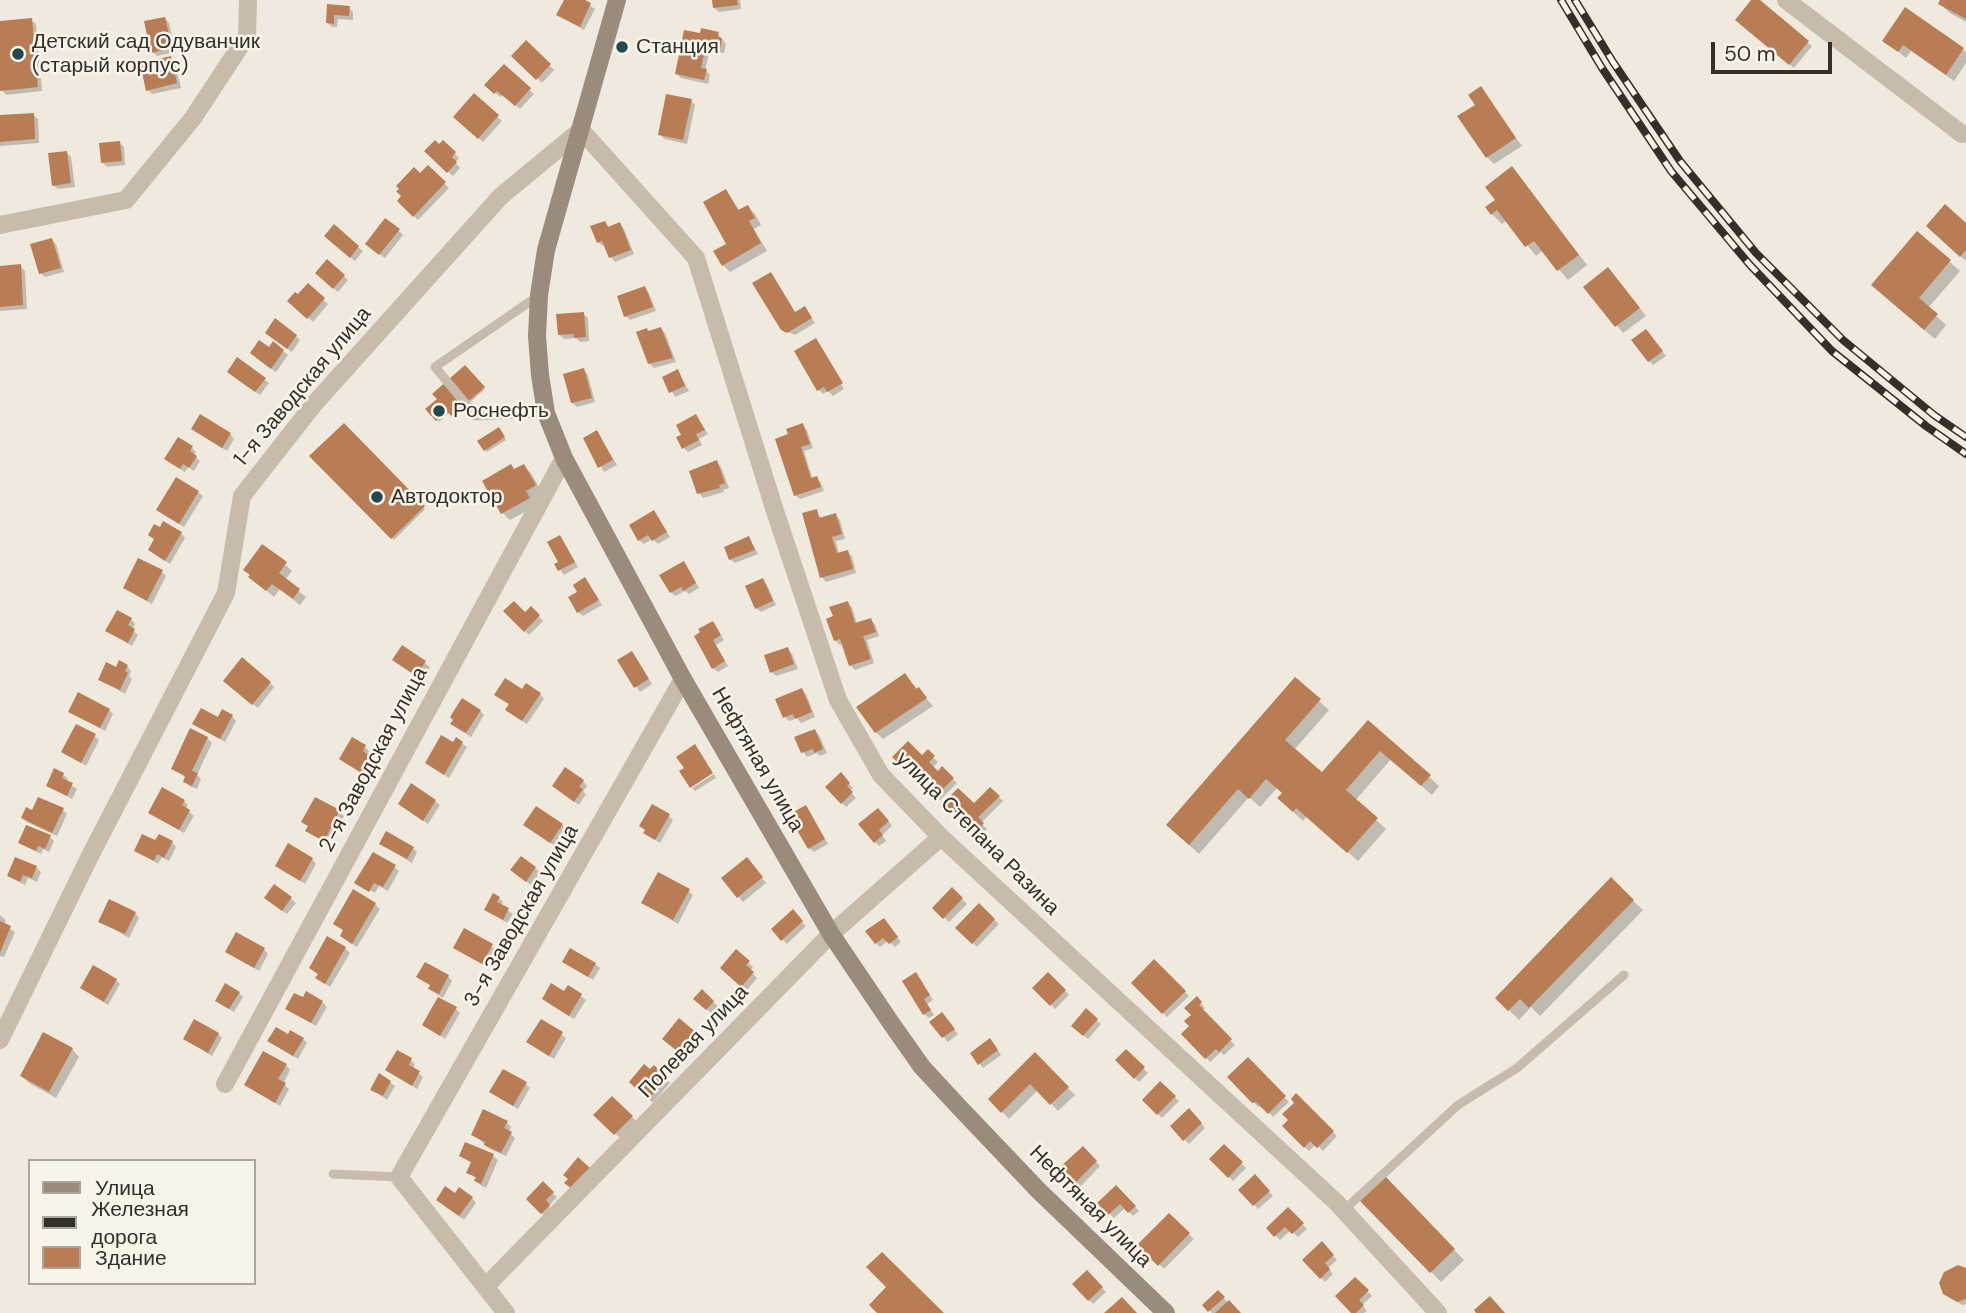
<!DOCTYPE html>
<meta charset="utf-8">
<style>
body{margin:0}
#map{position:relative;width:1966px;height:1313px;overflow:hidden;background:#f0eade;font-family:"DM Sans",sans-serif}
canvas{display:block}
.legend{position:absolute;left:28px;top:1159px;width:228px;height:126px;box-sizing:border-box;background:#f8f4ea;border:2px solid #aaa59d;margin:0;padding:9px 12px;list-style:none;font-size:21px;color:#352f2a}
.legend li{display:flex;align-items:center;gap:14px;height:35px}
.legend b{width:35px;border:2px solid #aaa59d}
.scale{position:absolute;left:1711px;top:42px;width:121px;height:32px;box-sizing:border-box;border:4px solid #352f2a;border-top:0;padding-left:9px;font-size:21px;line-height:24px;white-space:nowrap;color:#352f2a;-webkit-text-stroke:5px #f8f4ea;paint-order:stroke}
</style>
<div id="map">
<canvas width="1966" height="1313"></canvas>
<ul class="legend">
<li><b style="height:9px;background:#9a8c7d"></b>Улица</li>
<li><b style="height:9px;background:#352f2a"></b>Железная дорога</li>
<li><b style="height:19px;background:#b87d54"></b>Здание</li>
</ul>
<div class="scale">50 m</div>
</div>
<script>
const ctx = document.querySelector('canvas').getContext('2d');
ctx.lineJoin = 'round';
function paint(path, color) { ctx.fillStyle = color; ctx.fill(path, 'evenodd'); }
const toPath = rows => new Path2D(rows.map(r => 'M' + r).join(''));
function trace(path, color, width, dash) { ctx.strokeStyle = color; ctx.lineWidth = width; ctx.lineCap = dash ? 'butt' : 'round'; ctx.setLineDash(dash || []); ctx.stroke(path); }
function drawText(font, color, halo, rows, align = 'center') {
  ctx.font = font + ' "DM Sans",sans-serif'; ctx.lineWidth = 5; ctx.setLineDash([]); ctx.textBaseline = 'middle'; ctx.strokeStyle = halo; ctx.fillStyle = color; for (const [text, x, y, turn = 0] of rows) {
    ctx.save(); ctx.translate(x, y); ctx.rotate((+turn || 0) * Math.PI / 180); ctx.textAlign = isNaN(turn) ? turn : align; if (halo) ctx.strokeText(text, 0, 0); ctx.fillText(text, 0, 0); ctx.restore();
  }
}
const shadow = toPath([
 [566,0,581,0,595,9,584,30,559,15],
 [714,0,740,0,741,9,719,12,714,8],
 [1753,0,1757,0,1812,46,1794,68,1741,24],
 [1942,0,1966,0,1966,22,1950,13,1940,4],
 [328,6,349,8,353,12,353,20,338,19,337,27,332,27,327,22],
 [1905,10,1966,52,1966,63,1954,81,1911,51,1906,58,1884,40],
 [165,18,169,23,176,52,157,56,153,52],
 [31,20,36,24,42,91,6,95,2,90,0,71,0,23],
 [718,34,726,44,724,53,710,50,705,70,710,75,708,84,681,78,676,73,701,35],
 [526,42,554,70,542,83,514,56],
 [171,58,175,63,181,88,152,94,148,90],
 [504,66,534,94,520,109,503,94,500,97,487,85],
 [1480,88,1522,146,1494,164,1487,157,1477,105],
 [474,95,502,121,483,142,455,117],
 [691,101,695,105,687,144,664,139,660,134],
 [33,115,38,119,39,143,0,146,0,117],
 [119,142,124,147,125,165,107,167,103,163],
 [443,142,459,158,455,162,460,168,453,176,427,151,440,146],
 [66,152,71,157,75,187,58,189,53,185],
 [428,168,449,188,418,220,399,201],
 [1512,168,1587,265,1568,280,1543,250,1536,256,1507,220,1502,224,1492,214],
 [726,191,740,211,748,207,755,214,761,225,754,229,767,251,730,272,723,265,728,245],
 [605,223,610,228,620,224,624,229,634,254,615,262,611,257,606,245,603,246,598,242],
 [1966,225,1966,261,1935,233],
 [399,231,403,235,385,258,371,248],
 [1917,233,1960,271,1928,308,1946,325,1935,339,1883,295],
 [52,240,56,244,64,272,45,277,40,273],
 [330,241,358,247,363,251,355,261],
 [20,266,25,271,27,309,0,311,0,288],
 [771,274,796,314,809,313,815,323,795,335,782,329],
 [344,276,348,280,338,292,322,278],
 [1615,277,1646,316,1623,333,1586,287],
 [308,285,328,304,313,322,290,301,298,297],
 [645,288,649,293,656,311,630,320,626,316],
 [583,314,588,318,589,341,580,342,576,338,564,339,559,334],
 [661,329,665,333,676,362,654,368,649,363,649,333],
 [1650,335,1666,356,1653,365,1649,361],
 [296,336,300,340,292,352,271,337],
 [817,343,844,389,833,396,828,391,823,394,819,390],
 [269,349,283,351,288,355,276,372,256,358],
 [465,367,485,389,454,416,450,412,439,422,428,409],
 [584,370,588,375,595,402,577,407,572,403],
 [678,371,689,391,675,397,664,377],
 [233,376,264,379,269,383,260,395],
 [696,416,708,434,699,439,702,445,688,452,684,448,683,435],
 [344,425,425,509,394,540,312,456],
 [802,425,807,430,813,448,804,451,813,480,817,478,821,483,824,491,800,499,795,495,790,435],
 [193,429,230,434,234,439,227,451],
 [500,431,506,440,487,452,485,450],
 [597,432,617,465,604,472,585,439],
 [192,448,196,452,194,455,200,461,194,471,188,467,185,472,171,463],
 [717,462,721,467,729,488,723,490,724,492,703,498,699,493],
 [524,466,531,473,542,493,532,499,536,506,510,520,503,513,485,481],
 [198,492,203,496,184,527,163,514],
 [816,511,822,519,835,515,840,520,845,539,836,541,839,554,847,552,852,556,856,573,826,582,822,577],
 [654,512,670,537,658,544,652,539,644,544,639,540],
 [181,533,185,538,170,564,150,550],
 [560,537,578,567,564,575,556,564,560,562],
 [749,538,758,554,735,563,730,559],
 [285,564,292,571,285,580,306,597,300,605,280,589,274,597,250,577],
 [688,568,699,588,689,594,685,591,675,596,671,592],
 [162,572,166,576,152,604,125,588],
 [585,579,602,605,583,616,578,612,579,593],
 [763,580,767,585,776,605,761,612,756,608],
 [847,603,852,607,857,624,871,620,875,624,879,636,867,640,874,663,855,670,850,665,843,644,840,645,835,640,835,618],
 [531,608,543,621,529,635,506,611,525,614],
 [131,619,135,624,132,630,138,635,132,646,107,631],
 [713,623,724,640,716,645,728,666,718,672,713,668],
 [403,647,430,667,421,679,399,664],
 [788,649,792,654,798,669,776,676,772,672],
 [632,653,652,684,640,692,619,661],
 [127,666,131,671,129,676,132,679,125,694,100,680,117,669],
 [905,675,933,706,883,739,876,732],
 [270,683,274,687,258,708,229,685],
 [801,690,806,694,815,717,801,723,797,718,789,721,785,717],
 [540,694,544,699,527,724,512,714,510,705,501,699],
 [1319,701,1329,710,1294,750,1323,775,1368,722,1439,786,1432,795,1391,759,1355,801,1386,829,1358,861,1307,816,1303,821,1289,808,1283,793,1277,788,1260,807,1249,797,1199,854,1178,835],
 [109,710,113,714,105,731,71,712],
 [480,711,484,715,471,737,457,728],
 [232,716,236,721,225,742,194,724],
 [815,731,819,735,827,753,820,756,817,753,807,757,803,752],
 [94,736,99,740,86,766,64,752],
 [207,738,212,743,197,775,201,779,197,789,189,786,185,781,187,778,173,769],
 [456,739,467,747,449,778,427,763,453,744],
 [365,747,369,751,367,756,376,763,368,777,341,759],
 [928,752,938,762,932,768,938,773,942,769,957,783,939,801,895,757,922,758],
 [63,774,68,779,66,782,77,789,72,799,48,786],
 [714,774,716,778,695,791,692,788],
 [841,775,853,788,850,791,856,798,846,807,827,787],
 [583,781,587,786,583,792,586,794,579,805,558,790],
 [990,789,1003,801,981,823,987,829,978,838,944,804,974,806],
 [316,799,344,816,329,844,312,835,308,831,309,827,303,822],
 [184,801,188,805,186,809,194,816,184,833,150,812],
 [435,801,440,805,428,824,400,804],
 [806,807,828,844,814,852,809,848],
 [63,810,67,814,57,836,27,822,23,818,33,813],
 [883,814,892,826,882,835,886,841,879,846,875,842],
 [669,816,673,820,660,843,650,837],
 [562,825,566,829,555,846,530,829],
 [50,837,54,841,49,852,43,849,41,854,20,843],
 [172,842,176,847,169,861,162,857,158,864,136,850,156,843],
 [381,844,413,848,417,852,412,863],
 [16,859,36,867,41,872,37,882,28,878,25,885,9,876],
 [312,859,316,864,305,884,277,866],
 [751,864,766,883,743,902,723,878],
 [394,867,399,871,388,891,379,886,375,893,359,884],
 [535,868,540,872,531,885,517,875],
 [1611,880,1643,910,1540,1016,1531,1007,1519,1020,1497,998],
 [274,886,296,903,287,914,270,902],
 [952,889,967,904,949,922,934,908],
 [688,891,693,895,678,924,643,903],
 [499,898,503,902,501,906,513,914,507,923,486,909],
 [375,904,380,909,357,947,346,940,342,936,345,931,335,923],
 [979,906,999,924,977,947,958,928],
 [792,912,806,926,787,944,773,929],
 [135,913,139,918,129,938,100,921],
 [0,915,6,920,4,925,15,932,4,957,0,956],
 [888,924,901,942,895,947,888,941,880,947,876,943],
 [465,930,497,950,487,967,455,948],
 [345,948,350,953,330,987,317,978,319,975,311,968],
 [264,949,268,954,259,971,228,951],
 [736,952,753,967,750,971,757,978,747,990,727,972],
 [564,962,595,964,600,968,593,980],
 [1154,962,1189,996,1167,1017,1133,983],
 [916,974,933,1000,927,1004,934,1015,929,1018,924,1014],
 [1048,974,1069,995,1055,1009,1034,988],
 [448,976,452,981,443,998,435,993,430,989,432,986,418,977],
 [116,980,120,984,108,1005,82,988],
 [569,987,586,1000,574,1019,548,1003,565,994],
 [702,992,718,1006,711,1013,695,999],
 [239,993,243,997,234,1012,222,1005],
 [1197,999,1205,1008,1202,1011,1235,1045,1224,1055,1221,1052,1210,1062,1183,1034,1192,1026],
 [322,1002,327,1007,316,1026,288,1009],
 [456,1009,460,1013,445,1039,424,1025],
 [1087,1011,1101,1024,1088,1039,1073,1026],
 [946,1019,958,1034,948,1042,931,1022],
 [541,1021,566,1038,554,1059,533,1046],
 [679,1021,701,1040,687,1058,669,1043],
 [218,1034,222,1038,212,1056,185,1039],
 [289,1036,303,1039,307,1043,298,1059,269,1041],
 [995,1045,1001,1055,983,1068,979,1063],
 [72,1049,79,1057,56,1098,29,1083,22,1076],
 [1126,1051,1148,1073,1139,1082,1117,1060],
 [1035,1055,1075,1095,1058,1111,1038,1090,1009,1119,990,1099],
 [1248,1059,1289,1102,1273,1117,1262,1105,1258,1107,1229,1077],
 [411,1060,415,1064,413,1069,423,1077,417,1089,388,1070],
 [286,1065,290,1070,283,1084,289,1089,280,1106,246,1085],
 [654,1068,670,1083,653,1103,631,1082],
 [390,1082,395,1086,387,1100,372,1089],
 [1160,1083,1179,1101,1162,1118,1144,1100],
 [526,1084,530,1088,518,1109,492,1092],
 [1296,1096,1337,1136,1323,1151,1316,1144,1309,1151,1284,1126,1291,1120,1297,1103],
 [612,1098,636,1121,620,1138,596,1115],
 [1189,1110,1205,1128,1189,1144,1172,1126],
 [507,1123,511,1127,509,1132,515,1138,506,1156,490,1149,473,1134],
 [466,1144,493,1156,498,1160,486,1188,480,1185,476,1181,477,1179,468,1172,472,1163,461,1156],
 [1224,1146,1246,1168,1233,1181,1211,1159],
 [1083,1148,1100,1166,1080,1187,1062,1168],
 [1255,1177,1273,1196,1258,1209,1241,1190],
 [1385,1179,1464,1260,1441,1282,1363,1201],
 [543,1184,557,1197,549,1206,553,1210,546,1217,528,1199],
 [1116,1187,1139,1211,1133,1216,1125,1208,1114,1218,1099,1203],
 [455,1195,472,1198,476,1203,464,1220,442,1204],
 [1288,1209,1307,1229,1298,1237,1291,1230,1280,1240,1268,1228],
 [1169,1215,1194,1239,1164,1269,1140,1245],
 [1322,1244,1337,1260,1328,1268,1333,1274,1325,1282,1305,1260],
 [1087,1272,1106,1292,1093,1304,1074,1284],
 [1966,1272,1966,1304,1962,1305,1944,1293],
 [1355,1279,1372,1296,1362,1305,1367,1311,1364,1313,1354,1313],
 [1218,1292,1228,1303,1239,1313,1212,1313,1204,1305]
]);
const building = toPath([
 [564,0,585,0,591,3,580,27,556,15],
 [712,0,737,0,738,5,713,8],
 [1751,0,1760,0,1809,41,1789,65,1735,20],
 [1940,0,1966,0,1966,19,1938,4],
 [327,4,350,6,349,16,334,15,334,24,326,23],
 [1905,7,1964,48,1946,75,1903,45,1898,52,1882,41],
 [165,17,172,48,151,53,144,21],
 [32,18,38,87,0,91,0,21],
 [701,28,719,32,718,37,722,38,720,49,706,46,701,68,707,69,704,80,675,74,684,30,700,33],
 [526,40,551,64,536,80,511,56],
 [171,56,177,83,146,91,140,63],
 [504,64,531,88,515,106,497,91,494,94,484,85],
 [1481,86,1516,138,1486,158,1457,116,1475,105,1468,95],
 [474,93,499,115,478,139,453,117],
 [666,94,692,99,683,140,658,135],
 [34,113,35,139,0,142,0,115],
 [435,140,439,144,443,140,456,152,452,157,457,162,447,173,424,151],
 [120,141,122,161,101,163,99,143],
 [67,151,71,183,52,186,48,153],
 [428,165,446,182,413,217,397,201,401,196,396,191,399,189,396,186,414,167,420,173],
 [1512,166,1579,255,1557,271,1534,241,1525,247,1497,210,1491,215,1485,207,1495,200,1485,187],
 [726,189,738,210,748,205,755,218,749,221,761,243,722,266,713,251,726,244,703,202],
 [1945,204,1966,223,1966,250,1960,257,1926,226],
 [385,218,400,229,379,255,365,244],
 [605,221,608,227,620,222,631,250,609,258,602,241,597,243,590,226],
 [334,224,359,246,350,258,324,236],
 [1917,231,1951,260,1919,298,1938,314,1924,330,1871,285],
 [52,238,61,268,39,274,30,244],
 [327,259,345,275,333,289,315,273],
 [21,264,23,305,0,307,0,266],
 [1608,267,1640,308,1615,327,1583,287],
 [771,272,795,312,805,306,812,318,787,333,781,330,752,283],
 [308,283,325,298,307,319,287,301,295,292,298,294],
 [645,286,653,307,624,317,617,296],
 [584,312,586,337,574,338,574,334,558,335,556,314],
 [275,318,297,335,287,349,265,333],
 [661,327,673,358,648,364,636,332,647,328,648,331],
 [1646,329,1663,351,1648,362,1631,340],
 [816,338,843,383,827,392,824,387,817,391,794,351],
 [259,340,269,347,273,341,284,350,271,369,250,353],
 [237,357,266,378,255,392,227,372],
 [465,365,485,387,451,416,447,411,436,421,425,409,437,399,432,394],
 [584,368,592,398,571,403,563,374],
 [678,369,685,386,669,393,662,377],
 [200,414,231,433,222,448,191,429],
 [696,414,705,430,696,434,699,440,682,449,676,437,681,435,676,425],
 [344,423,425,506,391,539,309,456],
 [803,423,810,444,801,447,811,478,817,476,821,487,794,496,775,439,788,434,786,429],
 [499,427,505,437,484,451,477,441],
 [597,430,613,460,598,468,583,438],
 [178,437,193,446,190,451,197,456,189,468,183,464,180,469,164,459],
 [717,460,725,483,719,485,720,488,697,494,689,471],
 [511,464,514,469,524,464,536,485,526,491,530,498,501,514,482,481],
 [176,477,199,491,179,524,156,510],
 [817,509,819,518,836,513,842,534,832,537,837,553,848,550,853,569,820,578,802,513],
 [654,510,667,532,652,541,648,535,638,541,629,525],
 [163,521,182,532,165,561,148,550,154,539,148,535,154,524,160,527],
 [560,535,575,562,558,571,554,564,558,562,547,542],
 [749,536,755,550,729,560,724,547],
 [262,544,287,562,279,573,300,589,293,599,272,584,266,591,248,577,250,575,243,570],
 [138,558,163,570,147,601,123,588],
 [684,561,696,583,683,591,681,587,670,593,659,575],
 [585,577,599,600,577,613,568,597,577,592,573,585],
 [763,578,773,601,755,609,745,586],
 [514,601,525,612,531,606,540,615,524,632,503,611],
 [848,601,855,623,871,618,876,632,863,636,871,659,849,666,840,639,834,641,826,619,833,616,829,607],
 [117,610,132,618,128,625,135,629,128,643,105,631],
 [713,621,721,635,713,640,725,661,712,669,694,636,700,632,698,629],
 [402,645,426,661,416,676,392,660],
 [788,647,794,664,770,673,764,655],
 [632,651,649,679,634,688,617,660],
 [242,657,271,682,252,705,223,681],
 [119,660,128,665,125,671,128,673,120,690,98,680,106,662,116,667],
 [905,673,916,689,919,687,927,698,875,733,856,707],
 [1295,677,1321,699,1285,740,1322,772,1368,720,1431,775,1421,786,1380,751,1346,790,1378,818,1347,853,1296,808,1293,812,1277,798,1282,793,1266,779,1249,799,1238,789,1189,845,1166,825],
 [505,678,522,689,526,683,541,693,522,721,505,710,509,704,494,695],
 [802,688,812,712,795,719,793,714,783,718,775,699],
 [78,692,110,709,100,728,68,712],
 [462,698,481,710,466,733,450,724,453,720,450,717],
 [201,708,218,717,222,709,233,715,220,739,192,724],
 [76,724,96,734,81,763,61,752],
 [190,728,208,737,192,771,198,773,192,786,183,782,185,776,171,769],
 [815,729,823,749,814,753,813,749,801,753,794,737],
 [441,735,453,742,456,737,463,742,444,775,425,763],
 [352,737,366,745,363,751,373,758,363,774,339,759],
 [908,741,922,755,928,749,935,756,929,762,938,771,942,766,954,778,934,798,892,757],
 [695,744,713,773,690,788,679,771,684,768,676,757],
 [565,767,584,780,579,787,583,789,574,802,552,786],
 [54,768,64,773,62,778,73,783,67,796,46,786],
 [841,772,850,783,847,786,853,792,841,804,825,787],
 [411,783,436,800,423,821,398,804],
 [162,787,185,800,182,805,190,810,179,830,148,813],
 [990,787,1000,796,978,817,984,823,973,835,942,804,958,788,974,803],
 [38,797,64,808,52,833,21,818,26,807,32,810],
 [315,797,340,810,324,841,305,831,308,826,301,822],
 [652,804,670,814,655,840,643,833,645,830,639,826],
 [806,805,825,839,808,849,788,815],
 [536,806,563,824,550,843,523,825],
 [878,808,889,821,879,830,883,835,874,843,858,824],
 [26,825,51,835,45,849,38,846,36,851,18,843],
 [386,831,414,847,407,859,379,844],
 [142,834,155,840,159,834,173,841,164,858,157,854,154,861,134,851],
 [288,843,313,858,300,881,275,866],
 [373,852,396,865,383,887,374,883,369,892,354,883],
 [521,856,536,867,526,882,510,870],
 [15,857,37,866,32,878,23,875,20,882,7,876],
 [747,857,763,877,737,898,721,878],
 [658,872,690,889,673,920,641,903],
 [1611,877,1634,900,1529,1008,1520,999,1508,1011,1495,998],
 [274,884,292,897,282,911,264,898],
 [952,887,963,898,943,919,932,908],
 [353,889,376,903,352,944,340,936,343,930,333,924],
 [493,893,500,897,497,902,509,908,503,920,484,910],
 [109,899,136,912,125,934,98,922],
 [979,903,995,919,972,944,955,928],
 [793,909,803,921,781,941,771,929],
 [884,918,898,937,889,944,883,938,875,944,865,931],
 [0,921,11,926,0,953],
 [464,928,493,944,482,964,453,948],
 [236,932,265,948,254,968,225,952],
 [327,936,346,947,325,984,315,978,318,974,309,968],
 [570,948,596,963,588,977,562,962],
 [736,949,750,961,746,965,754,972,741,987,720,968],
 [1154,959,1186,991,1162,1014,1131,983],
 [425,962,449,975,439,994,428,989,430,985,416,977],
 [93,965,117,979,104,1002,80,988],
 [916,972,930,995,924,999,931,1010,923,1015,902,981],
 [1048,972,1066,990,1050,1006,1032,988],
 [225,983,240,992,229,1009,215,1001],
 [551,983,564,991,568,985,582,994,569,1016,542,999],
 [702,989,714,1001,706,1010,693,999],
 [306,991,323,1001,311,1023,285,1009,294,993,303,997],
 [1197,996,1202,1002,1199,1005,1232,1039,1219,1052,1216,1049,1205,1059,1181,1034,1189,1026,1184,1021,1191,1015,1184,1008],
 [438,997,457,1007,440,1036,422,1025],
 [1086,1008,1098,1019,1083,1036,1071,1026],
 [942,1012,955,1029,942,1038,929,1022],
 [679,1018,698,1034,682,1055,662,1039],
 [194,1019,219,1033,208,1053,183,1039],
 [541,1019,563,1032,549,1056,526,1042],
 [276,1027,288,1034,290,1030,304,1038,293,1056,267,1041],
 [43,1032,73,1048,49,1092,20,1076],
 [990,1038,998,1050,978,1065,970,1053],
 [1126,1049,1145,1067,1134,1079,1115,1060],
 [397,1050,412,1058,409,1065,420,1071,412,1086,385,1070],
 [263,1051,287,1064,278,1079,286,1083,275,1103,244,1085],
 [1035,1052,1069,1087,1050,1105,1030,1084,1001,1113,988,1099],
 [1248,1057,1286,1096,1268,1114,1256,1102,1252,1103,1227,1077],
 [644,1064,650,1069,654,1065,667,1078,648,1100,629,1082],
 [503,1069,527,1082,513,1106,489,1092],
 [379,1073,391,1081,383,1096,370,1090],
 [1160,1081,1176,1096,1157,1115,1142,1100],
 [1296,1093,1334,1131,1317,1148,1310,1141,1304,1148,1282,1126,1288,1120,1282,1114,1294,1103,1291,1099],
 [612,1096,633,1116,614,1135,593,1115],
 [1189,1108,1202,1123,1183,1141,1170,1126],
 [483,1109,508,1121,504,1128,512,1132,501,1153,484,1145,485,1142,471,1135],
 [465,1142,494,1154,481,1184,474,1181,476,1177,466,1173,471,1162,459,1156],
 [1224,1144,1243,1162,1228,1178,1209,1159],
 [1083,1146,1097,1161,1074,1184,1059,1168],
 [578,1157,590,1168,572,1189,564,1183,568,1179,563,1175],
 [1255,1174,1270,1191,1253,1206,1238,1190],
 [1385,1176,1455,1249,1430,1273,1360,1201],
 [543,1181,554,1192,546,1200,550,1205,541,1214,526,1199],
 [1116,1185,1136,1206,1128,1213,1120,1204,1108,1215,1097,1203],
 [445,1186,455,1193,459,1187,473,1197,459,1216,436,1200],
 [1288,1207,1304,1223,1292,1234,1285,1227,1274,1237,1266,1228],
 [1169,1213,1190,1233,1158,1266,1137,1245],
 [1322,1241,1334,1255,1325,1263,1330,1269,1320,1279,1302,1260],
 [882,1252,944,1313,877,1313,869,1305,886,1287,866,1267],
 [1958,1265,1966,1268,1966,1299,1957,1302,1943,1294,1939,1283,1944,1272],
 [1087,1270,1103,1287,1088,1301,1072,1284],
 [1355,1277,1369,1290,1359,1300,1364,1305,1356,1313,1351,1313,1335,1296],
 [1218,1290,1225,1297,1208,1312,1202,1305],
 [1490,1296,1505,1313,1476,1313,1474,1310],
 [1122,1297,1137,1313,1104,1313],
 [1229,1300,1241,1313,1215,1313]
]);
const service = toPath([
 [538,296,435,367,476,416,546,413],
 [333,1174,399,1177],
 [1344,1210,1458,1105,1517,1068,1624,975]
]);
const minor = toPath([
 [1786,0,1962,134],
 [0,225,126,200,193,118,247,36,248,0],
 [0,1040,91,854,226,593,242,496,315,403,501,196,581,130,696,258,775,511,838,700,881,775,941,837,1337,1203,1438,1313],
 [225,1084,564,458],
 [486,1286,831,934,941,837],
 [506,1313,399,1177,683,679]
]);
const secondary = toPath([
 [617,0,546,250,539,295,537,336,540,375,546,413,564,458,683,679,831,934,891,1023,922,1067,960,1108,1039,1191,1166,1313]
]);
const rail = toPath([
 [1561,0,1602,68,1671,171,1750,265,1832,351,1926,426,1966,454],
 [1575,0,1613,62,1680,161,1756,253,1843,340,1934,415,1966,437]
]);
const markers = [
 [622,47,7,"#244852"],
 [18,54,7,"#244852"],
 [439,411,7,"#244852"],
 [377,497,7,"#244852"]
];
const poiNames = [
 ["Детский сад Одуванчик",32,42],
 ["(старый корпус)",32,66],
 ["Станция",636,47],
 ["Роснефть",453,411],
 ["Автодоктор",391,497]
];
const streetNames = [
 ["1-я Заводская улица",303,387,-50],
 ["2-я Заводская улица",374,760,-62],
 ["Нефтяная улица",757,760,60],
 ["улица Степана Разина",977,834,45],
 ["3-я Заводская улица",522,916,-60],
 ["Полевая улица",694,1042,-46],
 ["Нефтяная улица",1090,1207,45]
];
paint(shadow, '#0003');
paint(building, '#b87d54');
trace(service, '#c7bcac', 9);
trace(minor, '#c7bcac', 18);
trace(secondary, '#9a8c7d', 18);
trace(rail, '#352f2a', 8);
trace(rail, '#f8f4ea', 5, [16]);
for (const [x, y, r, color] of markers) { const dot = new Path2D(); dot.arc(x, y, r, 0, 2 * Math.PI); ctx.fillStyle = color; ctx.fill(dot); trace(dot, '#f8f4ea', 2.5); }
drawText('21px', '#352f2a', '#f8f4ea', poiNames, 'left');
drawText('21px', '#352f2a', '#f8f4ea', streetNames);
</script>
